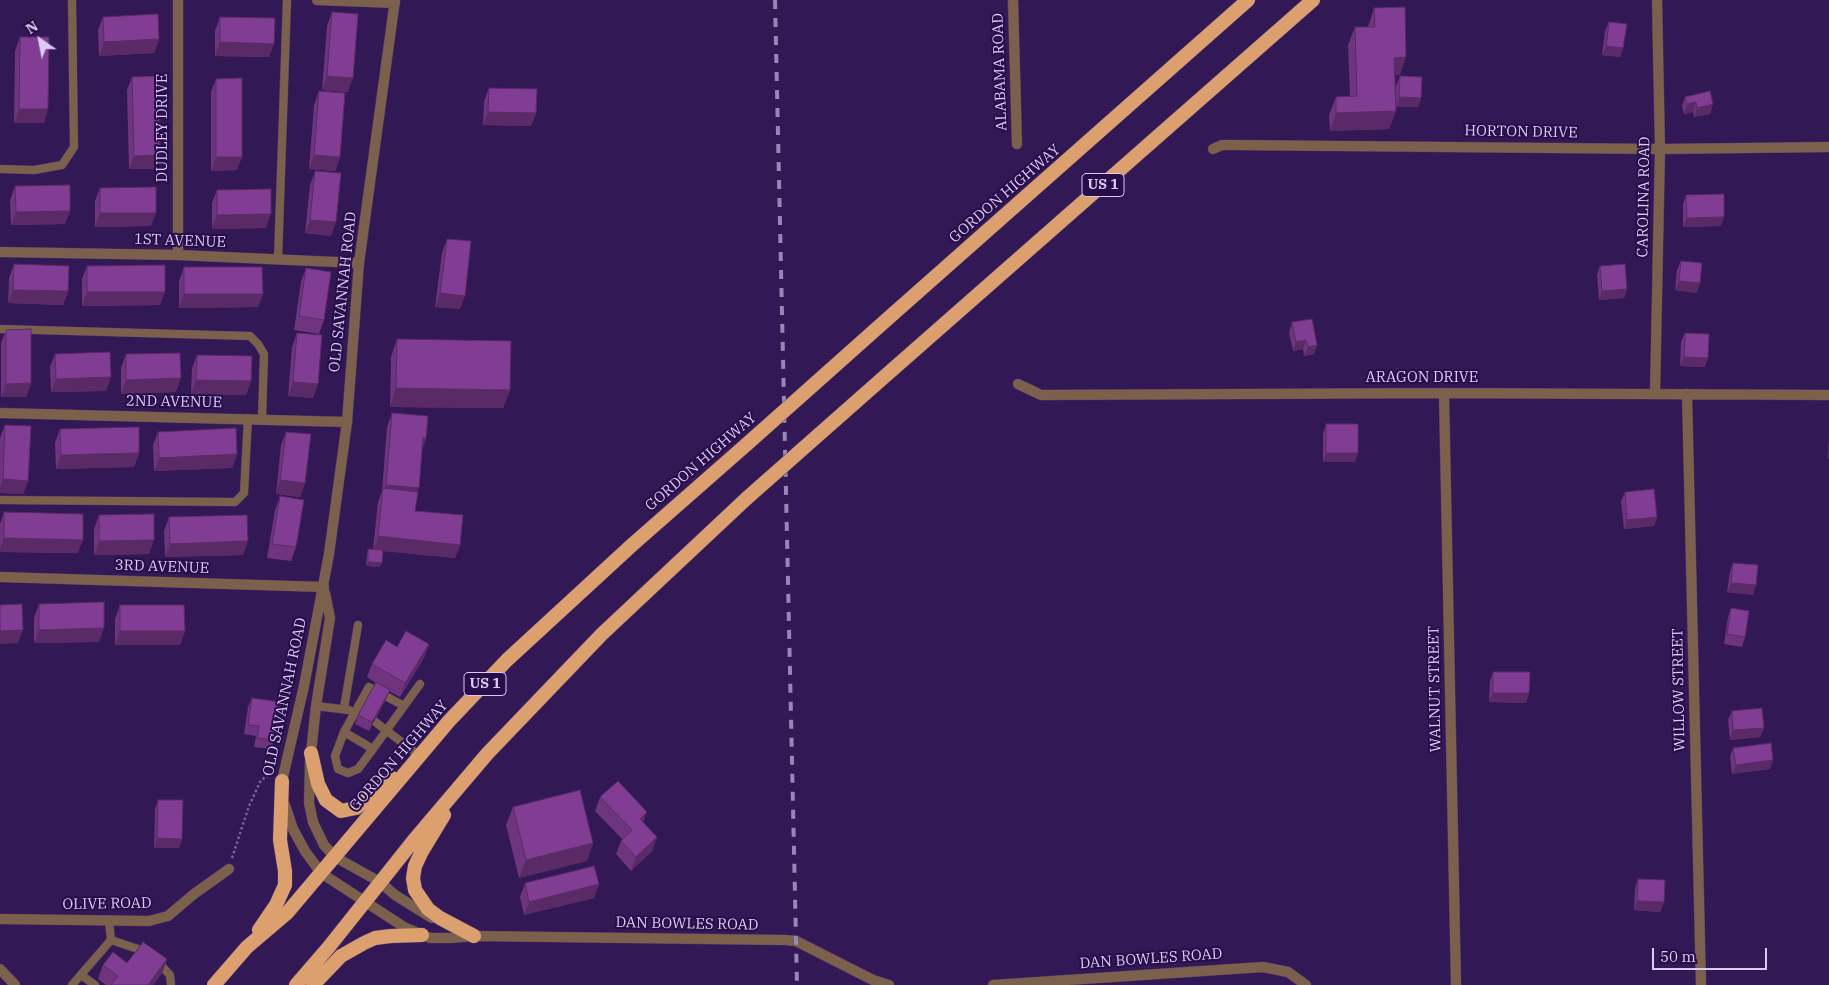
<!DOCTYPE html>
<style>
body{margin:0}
#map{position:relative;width:1829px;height:985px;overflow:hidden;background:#321855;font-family:"IBM Plex Serif",serif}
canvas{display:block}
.north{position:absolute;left:15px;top:15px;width:50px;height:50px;-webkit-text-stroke:4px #280d4a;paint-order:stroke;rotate:327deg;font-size:14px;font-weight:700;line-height:20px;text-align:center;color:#d8ccf2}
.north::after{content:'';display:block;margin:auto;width:18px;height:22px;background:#d8ccf2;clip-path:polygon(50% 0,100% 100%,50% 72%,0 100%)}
.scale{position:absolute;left:1652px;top:948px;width:115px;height:22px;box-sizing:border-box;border:2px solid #d8ccf2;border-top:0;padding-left:6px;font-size:15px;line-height:18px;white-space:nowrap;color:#d8ccf2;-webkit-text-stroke:4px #280d4a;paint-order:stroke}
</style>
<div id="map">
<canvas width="1829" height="985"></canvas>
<div class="north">N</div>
<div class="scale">50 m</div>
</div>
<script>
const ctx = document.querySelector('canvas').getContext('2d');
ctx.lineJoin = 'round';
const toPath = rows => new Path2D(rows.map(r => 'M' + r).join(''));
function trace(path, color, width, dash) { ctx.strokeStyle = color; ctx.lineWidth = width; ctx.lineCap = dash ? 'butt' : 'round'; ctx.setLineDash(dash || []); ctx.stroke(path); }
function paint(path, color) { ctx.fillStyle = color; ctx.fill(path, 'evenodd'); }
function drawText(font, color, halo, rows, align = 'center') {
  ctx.font = font + ' "IBM Plex Serif",serif'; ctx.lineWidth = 4; ctx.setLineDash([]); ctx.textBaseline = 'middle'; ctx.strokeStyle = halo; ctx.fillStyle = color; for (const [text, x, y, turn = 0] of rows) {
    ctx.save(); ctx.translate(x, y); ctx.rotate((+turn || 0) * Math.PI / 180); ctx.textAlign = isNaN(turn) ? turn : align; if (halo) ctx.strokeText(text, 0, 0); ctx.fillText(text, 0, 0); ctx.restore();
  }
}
const path = toPath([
 [232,858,249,806,261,780,268,776]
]);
const service = toPath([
 [0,169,34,170,62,165,74,147,72,0],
 [278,259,287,0],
 [0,329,250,336,258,344,264,354,262,419],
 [0,500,235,502,244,493,248,418],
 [316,706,349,710],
 [404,706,369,687,344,732,373,749,420,684],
 [344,708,358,625],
 [374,721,420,756],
 [344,732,335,756,338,769,348,773,358,769,373,749],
 [111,940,141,950,146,954],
 [158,962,170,975,171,985],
 [81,975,95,985],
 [72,985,111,940,109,921]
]);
const minor = toPath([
 [178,0,178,255],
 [1013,0,1017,144],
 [1213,149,1222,145,1233,145,1660,149,1829,147],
 [0,252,178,255,359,263],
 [1018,384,1041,395,1444,393,1829,395],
 [1444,393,1456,985],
 [1655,394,1660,149,1657,0],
 [1687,394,1701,985],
 [0,413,347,422],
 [0,577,324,587],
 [0,919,149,921,168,916,194,894,229,869]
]);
const tertiary = toPath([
 [317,0,395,3],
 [325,593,330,618,316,706,310,762,309,803,313,822,324,845,335,857,380,882,395,895,432,918],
 [283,788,282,781,304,686,329,554,347,422,359,263,395,0],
 [285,805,293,829,305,851,321,873,404,927,430,938,451,938,474,936,785,940,796,941,873,980,889,985],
 [0,969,15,985],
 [993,985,1263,967,1288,972,1306,985]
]);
const trunk = toPath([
 [893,314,1248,0],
 [892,370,1313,0],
 [311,753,318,784,326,800,341,811,356,808,392,778],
 [444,815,421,853,415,866,413,878,415,890,428,909,440,918,474,936],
 [259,930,276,905,285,885,285,871,280,840,282,781],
 [214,985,247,947,287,913,449,721,507,660,632,545,747,444],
 [296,985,328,948,414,840,487,754,602,634,747,498],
 [313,985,341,956,364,943,375,938,391,936,422,935]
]);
const rail = toPath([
 [775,0,797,985]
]);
const trunkBridge = toPath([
 [747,444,893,314],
 [747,498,892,370]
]);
const wall = toPath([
 [1374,8,1400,75,1395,75,1396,111,1389,129,1330,131,1329,115,1336,97,1350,96,1348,45,1355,27,1368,27],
 [332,12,348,92,322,90,327,26],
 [103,17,159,39,154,53,99,56,98,30],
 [220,17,269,57,215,56,215,31],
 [1609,22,1623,48,1620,57,1602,55,1605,31],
 [20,37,44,123,14,123,15,51],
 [1400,76,1421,98,1418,107,1396,107,1396,86],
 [132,77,155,169,129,169,127,90],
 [216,79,237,170,211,171,211,92],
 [489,88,536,113,531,126,483,125,484,101],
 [319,91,340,157,335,171,309,169,314,105],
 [1685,97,1713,104,1710,114,1694,117,1693,112,1684,114,1682,106],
 [315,171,331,236,305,233,310,185],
 [15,186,70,211,65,224,11,225,10,200],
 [100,188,151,226,95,227,95,201],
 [217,190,266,228,212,229,212,203],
 [1686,195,1721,226,1683,227,1683,204],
 [447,239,460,309,435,307,442,253],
 [1681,261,1697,293,1675,290,1677,270],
 [14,264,68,291,63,305,8,303,9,278],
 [87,266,160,305,82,306,82,279],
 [1600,266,1627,289,1624,298,1599,300,1597,275],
 [184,267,263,294,258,307,179,308,179,281],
 [306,268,324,320,319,334,294,330,301,282],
 [1292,322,1317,345,1314,354,1304,356,1303,349,1293,351,1289,332],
 [6,330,31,383,26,397,1,397,1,343],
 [297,333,318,384,313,398,288,396,292,347],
 [1685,333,1705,367,1680,366,1681,342],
 [397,339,510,390,503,408,390,407,391,357],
 [55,354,111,377,106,391,51,392,50,367],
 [126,354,176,392,121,394,121,368],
 [197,355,251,381,246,395,191,394,192,368],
 [392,413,426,438,422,450,415,511,460,545,455,558,383,551,380,567,366,566,367,554,368,549,373,549,378,502,382,491,387,427],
 [1326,424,1355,462,1323,462,1323,434],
 [5,425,28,481,23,494,0,493,0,438],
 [60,429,139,453,134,467,56,469,55,443],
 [158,432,237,454,232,468,154,471,153,445],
 [286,432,305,483,300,497,276,494,281,445],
 [1829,433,1829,459,1828,459,1829,434],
 [1625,492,1657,517,1654,526,1624,529,1621,501],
 [280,496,296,547,291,561,267,558,275,510],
 [4,512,78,553,0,552,0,524],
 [99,515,149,554,94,555,94,529],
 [169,517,243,555,165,557,164,531],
 [1733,563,1753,595,1727,592,1730,572],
 [39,604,99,642,34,643,34,618],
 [120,605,185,631,180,645,115,645,115,619],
 [1731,608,1745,637,1742,647,1724,644,1728,617],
 [429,644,424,658,400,697,389,691,386,699,369,731,355,724,358,715,376,683,367,677,372,664,397,647],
 [1493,672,1529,693,1526,703,1489,702,1490,681],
 [252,698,274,740,271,749,254,747,256,736,244,734,248,707],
 [1732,711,1764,728,1760,737,1730,740,1728,720],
 [1733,748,1770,769,1732,774,1730,757],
 [600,797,643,823,657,837,652,851,631,871,616,854,621,841,622,839,595,811],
 [158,800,182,839,179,848,154,848,155,809],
 [513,807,593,843,587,861,519,878,506,825],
 [1638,879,1664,902,1660,912,1634,910,1635,888],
 [525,883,599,884,594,898,524,915,520,897],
 [167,959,162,973,153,985,106,985,98,979,103,965]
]);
const shadedWall = toPath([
 [159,39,154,53,99,56,104,42],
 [220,42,274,44,269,57,215,56],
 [1606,46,1623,48,1620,57,1602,55],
 [1406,57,1400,75,1388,76,1394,58],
 [327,76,353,78,348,92,322,90],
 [1399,97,1421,98,1418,107,1396,107],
 [1696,102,1693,112,1684,114,1687,104],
 [1713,104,1710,114,1694,117,1697,108],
 [19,109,48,109,44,123,14,123],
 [1396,111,1389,129,1330,131,1336,113],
 [488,112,536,113,531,126,483,125],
 [160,155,155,169,129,169,134,156],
 [314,155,340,157,335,171,309,169],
 [216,157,242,157,237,170,211,171],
 [70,211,65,224,11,225,16,212],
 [100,213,156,213,151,226,95,227],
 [271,214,266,228,212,229,217,215],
 [1724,217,1721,226,1683,227,1687,218],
 [310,220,336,222,331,236,305,233],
 [1679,281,1700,283,1697,293,1675,290],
 [1627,289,1624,298,1599,300,1602,291],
 [13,290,68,291,63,305,8,303],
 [87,292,165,292,160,305,82,306],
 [440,293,465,296,460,309,435,307],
 [184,294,263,294,258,307,179,308],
 [1306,340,1303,349,1293,351,1296,342],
 [1317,345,1314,354,1304,356,1308,347],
 [1684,357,1708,358,1705,367,1680,366],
 [111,377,106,391,51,392,56,379],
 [181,378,176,392,121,394,126,380],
 [196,380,251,381,246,395,191,394],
 [293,382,318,384,313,398,288,396],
 [31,383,26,397,1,397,6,384],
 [396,388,510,390,503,408,390,407],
 [423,438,426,438,421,452],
 [139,453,134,467,56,469,61,455],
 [1326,453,1358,453,1355,462,1323,462],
 [237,454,232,468,154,471,159,458],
 [3,479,28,481,23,494,0,493,0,487],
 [280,480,305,483,300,497,276,494],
 [386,485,419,488,414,501,382,497],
 [1657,517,1654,526,1624,529,1627,520],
 [378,536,460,545,455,558,373,550],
 [4,538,83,540,78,553,0,552,0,549],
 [154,540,149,554,94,555,99,541],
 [248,541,243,555,165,557,170,544],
 [368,562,382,563,380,567,366,566],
 [1731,583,1756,585,1753,595,1727,592],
 [104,628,99,642,34,643,39,630],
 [23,630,18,643,0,644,0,631],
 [120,631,185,631,180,645,115,645],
 [429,644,424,658,400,697,405,683],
 [390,690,386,699,369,731,372,722],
 [1493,693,1529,693,1526,703,1489,702],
 [1764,728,1760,737,1730,740,1733,730],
 [1773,760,1770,769,1732,774,1736,765],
 [647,812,642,826,640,819],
 [657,837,652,851,631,871,636,857],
 [157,838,182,839,179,848,154,848],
 [593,843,587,861,519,878,526,860],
 [599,884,594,898,524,915,529,902],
 [1637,901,1664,902,1660,912,1634,910],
 [167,959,162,973,153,985,148,985]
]);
const building = toPath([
 [1405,7,1406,57,1394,58,1396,111,1336,113,1336,97,1357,96,1355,27,1375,27,1374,8,1405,7],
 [332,12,358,14,353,78,327,76,332,12],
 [158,14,159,39,104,42,103,17,158,14],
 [220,17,275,18,274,44,220,42,220,17],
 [1609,22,1627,24,1623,48,1606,46,1609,22],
 [20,37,49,37,48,109,19,109,20,37],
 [158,76,160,155,134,156,132,77,158,76],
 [1400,76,1422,77,1421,98,1399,97,1400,76],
 [242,78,242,157,216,157,216,79,242,78],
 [489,88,537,89,536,113,488,112,489,88],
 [319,91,345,93,340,157,314,155,319,91],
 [1710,91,1713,104,1697,108,1696,102,1687,104,1685,97,1710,91],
 [315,171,341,173,336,222,310,220,315,171],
 [70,185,70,211,16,212,15,186,70,185],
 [156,187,156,213,100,213,100,188,156,187],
 [271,189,271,214,217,215,217,190,271,189],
 [1724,194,1724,217,1687,218,1686,195,1724,194],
 [447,239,471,241,465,296,440,293,447,239],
 [1681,261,1702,263,1700,283,1679,281,1681,261],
 [14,264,69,266,68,291,13,290,14,264],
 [1625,264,1627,289,1602,291,1600,266,1625,264],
 [165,265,165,292,87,292,87,266,165,265],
 [184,267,262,267,263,294,184,294,184,267],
 [306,268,331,272,324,320,299,316,306,268],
 [1312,319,1317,345,1308,347,1306,340,1296,342,1292,322,1312,319],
 [31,329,31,383,6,384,6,330,31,329],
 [297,333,322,335,318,384,293,382,297,333],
 [1685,333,1709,334,1708,358,1684,357,1685,333],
 [397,339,511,341,510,390,396,388,397,339],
 [110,352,111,377,56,379,55,354,110,352],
 [180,353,181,378,126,380,126,354,180,353],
 [197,355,252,356,251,381,196,380,197,355],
 [392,413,428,416,426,438,423,438,419,488,386,485,392,413],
 [1326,424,1358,424,1358,453,1326,453,1326,424],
 [5,425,31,426,28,481,3,479,5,425],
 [139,427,139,453,61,455,60,429,139,427],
 [236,428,237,454,159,458,158,432,236,428],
 [286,432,311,434,305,483,280,480,286,432],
 [383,488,418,492,415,511,463,515,460,545,378,536,383,488],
 [1654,489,1657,517,1627,520,1625,492,1654,489],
 [280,496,304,500,296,547,272,544,280,496],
 [4,512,83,514,83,540,4,538,4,512],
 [154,514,154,540,99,541,99,515,154,514],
 [247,515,248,541,170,544,169,517,247,515],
 [368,549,383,550,382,563,368,562,368,549],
 [1733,563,1758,565,1756,585,1731,583,1733,563],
 [104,602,104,628,39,630,39,604,104,602],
 [22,604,23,630,0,631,0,605,22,604],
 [120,605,184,605,185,631,120,631,120,605],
 [1731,608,1749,611,1745,637,1727,634,1731,608],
 [406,631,429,644,405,683,372,664,386,640,397,647,406,631],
 [1493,672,1530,672,1529,693,1493,693,1493,672],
 [376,682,390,690,372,722,358,715,376,682],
 [252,698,280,702,274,740,257,738,259,726,248,725,252,698],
 [1762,708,1764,728,1733,730,1732,711,1762,708],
 [1771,743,1773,760,1736,765,1733,748,1771,743],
 [618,781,647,812,640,819,657,837,636,857,621,841,632,830,600,797,618,781],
 [580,790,593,843,526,860,513,807,580,790],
 [158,800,183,800,182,839,157,838,158,800],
 [594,866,599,884,529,902,525,883,594,866],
 [1638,879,1665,880,1664,902,1637,901,1638,879],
 [143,942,167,959,148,985,111,985,118,976,103,965,113,952,127,963,143,942]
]);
const shields = [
 [1103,185,42],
 [485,684,42]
];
const shieldNames = [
 ["US 1",1103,185],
 ["US 1",485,684]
];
const streetNames = [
 ["ALABAMA ROAD",1000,72,-92],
 ["DUDLEY DRIVE",163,128,-90],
 ["HORTON DRIVE",1521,132,1],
 ["GORDON HIGHWAY",1005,194,-41],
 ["CAROLINA ROAD",1644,197,-89],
 ["1ST AVENUE",180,241,2],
 ["OLD SAVANNAH ROAD",343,292,-84],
 ["ARAGON DRIVE",1422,378],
 ["2ND AVENUE",174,402,1],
 ["GORDON HIGHWAY",701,462,-41],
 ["3RD AVENUE",162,567,2],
 ["WALNUT STREET",1435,689,-91],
 ["WILLOW STREET",1679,690,-91],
 ["OLD SAVANNAH ROAD",285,697,-78],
 ["GORDON HIGHWAY",399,756,-49],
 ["OLIVE ROAD",107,904,-1],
 ["DAN BOWLES ROAD",687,924,1],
 ["DAN BOWLES ROAD",1151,959,-4]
];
trace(service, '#4d356e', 9);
trace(minor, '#4d356e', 11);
trace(tertiary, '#4d356e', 11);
trace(trunk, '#4d356e', 15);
trace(path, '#766295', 2.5, [2.5, 2.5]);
trace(service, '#7b604b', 8);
trace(minor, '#7b604b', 10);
trace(tertiary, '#7b604b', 10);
trace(trunk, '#dca06e', 14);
trace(rail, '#9886b5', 4, [9, 9]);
trace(trunkBridge, '#4d356e', 15, []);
trace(trunkBridge, '#dca06e', 14);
paint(wall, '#6f347e');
paint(shadedWall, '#5a2a67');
paint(building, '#813c93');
trace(building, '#5a2a67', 1);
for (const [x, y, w] of shields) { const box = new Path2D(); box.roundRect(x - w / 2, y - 11.5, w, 23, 4); ctx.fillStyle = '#280d4a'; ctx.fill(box); trace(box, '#d8ccf2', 1); }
drawText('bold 14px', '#d8ccf2', null, shieldNames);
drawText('15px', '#d8ccf2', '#280d4a', streetNames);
</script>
